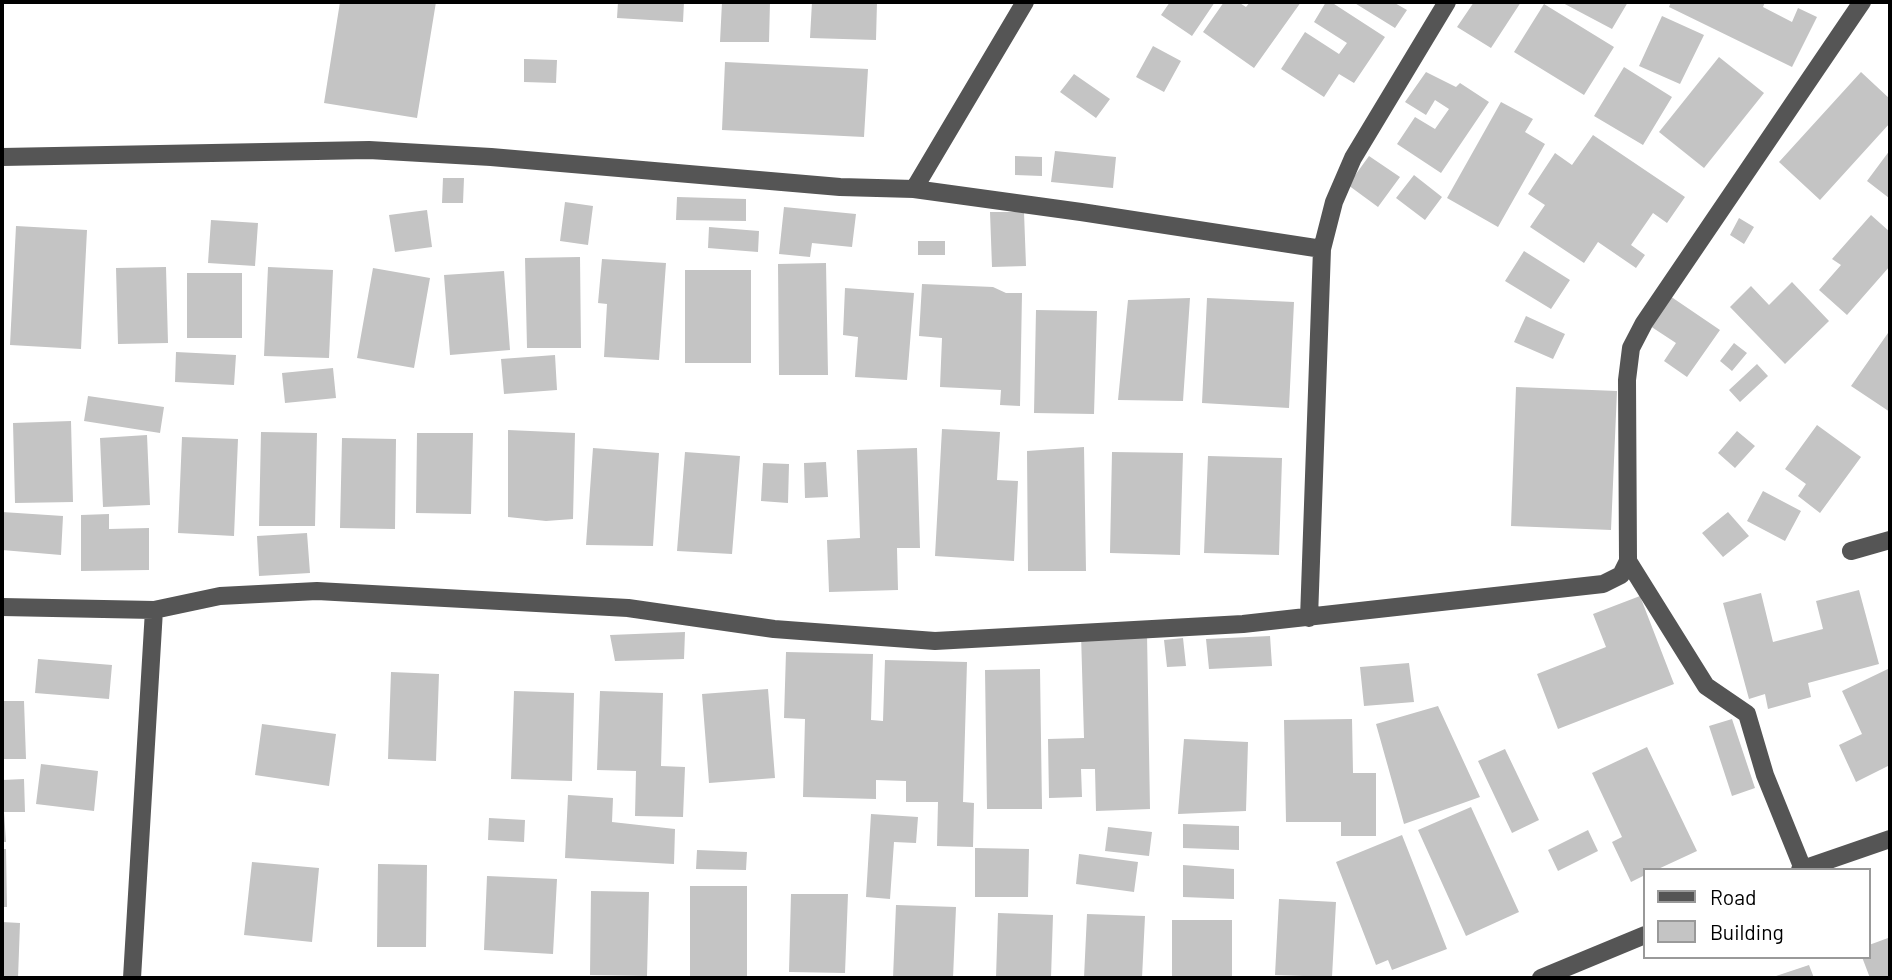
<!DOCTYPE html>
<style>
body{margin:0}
#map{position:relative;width:1892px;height:980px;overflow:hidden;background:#fff;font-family:Barlow,sans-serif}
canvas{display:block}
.frame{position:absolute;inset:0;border:4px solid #000;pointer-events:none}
.legend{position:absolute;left:1643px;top:868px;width:228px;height:91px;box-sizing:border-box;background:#fff;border:2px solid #999;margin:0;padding:9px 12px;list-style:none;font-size:21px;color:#000}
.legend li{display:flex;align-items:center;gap:14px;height:35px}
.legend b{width:35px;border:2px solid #999}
</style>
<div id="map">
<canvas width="1892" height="980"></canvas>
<div class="frame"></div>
<ul class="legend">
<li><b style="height:9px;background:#555"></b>Road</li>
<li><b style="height:19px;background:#c4c4c4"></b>Building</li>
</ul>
</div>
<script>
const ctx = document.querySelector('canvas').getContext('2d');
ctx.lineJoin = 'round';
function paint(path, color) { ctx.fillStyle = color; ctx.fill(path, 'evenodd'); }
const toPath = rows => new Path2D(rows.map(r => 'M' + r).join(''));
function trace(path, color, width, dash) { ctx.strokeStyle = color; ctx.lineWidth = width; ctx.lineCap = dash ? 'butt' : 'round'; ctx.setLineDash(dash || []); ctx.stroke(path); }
const building = toPath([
 [340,2,436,2,417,118,324,103],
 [618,2,684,2,683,22,617,18],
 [722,2,770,2,769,42,720,42],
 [812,2,877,2,876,40,810,38],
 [1170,2,1215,2,1192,36,1161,15],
 [1224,2,1238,2,1246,7,1250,2,1301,2,1254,68,1203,32],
 [1326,2,1331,2,1385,37,1354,83,1339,74,1324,97,1281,69,1305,32,1339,54,1347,43,1314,22],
 [1353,2,1393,2,1407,10,1395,28],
 [1474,2,1521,2,1491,48,1457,27],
 [1561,2,1628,2,1612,29],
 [1671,2,1765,2,1763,7,1792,22,1798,8,1817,17,1792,67,1669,7],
 [1544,4,1614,47,1584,95,1514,52],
 [1662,16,1704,35,1680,84,1639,66],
 [1153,46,1181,61,1164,92,1136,77],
 [1719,57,1764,93,1704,168,1659,132],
 [524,59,557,60,556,83,524,82],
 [725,62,868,69,864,137,722,130],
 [1624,67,1672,97,1643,145,1594,116],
 [1426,72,1456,87,1460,83,1489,102,1441,173,1397,144,1415,117,1435,129,1449,109,1435,100,1426,115,1405,102],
 [1861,72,1890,99,1890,123,1820,200,1779,162],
 [1074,74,1110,99,1096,118,1060,92],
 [1501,102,1533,119,1525,132,1545,144,1498,227,1447,198],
 [1593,135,1685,197,1667,223,1653,213,1631,245,1645,255,1636,268,1598,242,1584,263,1530,227,1545,205,1528,194,1555,153,1572,165],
 [1890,150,1890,197,1889,198,1867,181],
 [1055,151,1116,157,1113,188,1051,182],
 [1015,156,1042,157,1042,176,1015,175],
 [1369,156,1400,177,1378,207,1348,185],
 [1414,175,1442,197,1425,220,1396,198],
 [443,178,464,178,463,203,442,203],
 [677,197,746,199,746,221,676,220],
 [565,202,593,206,588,245,560,241],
 [784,207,856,214,852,247,812,243,810,257,779,254],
 [427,210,432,247,395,252,389,215],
 [990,212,1024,212,1026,266,992,267],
 [1871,215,1890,232,1890,266,1847,315,1819,290,1841,265,1832,259],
 [1739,218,1754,227,1744,244,1730,235],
 [211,220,258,223,255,266,208,263],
 [16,226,87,230,81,349,10,345],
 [709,227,759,231,758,252,708,248],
 [918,241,945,241,945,255,918,255],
 [1524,251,1570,280,1551,309,1505,281],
 [580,257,581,348,527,348,525,258],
 [602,259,666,263,659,360,604,357,607,304,598,303],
 [826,263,828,375,779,375,778,264],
 [166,267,168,343,118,344,116,268],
 [268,267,333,270,329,358,264,356],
 [373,268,430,278,414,368,357,358],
 [685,270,751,270,751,363,685,363],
 [504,271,510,350,450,355,444,275],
 [187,273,242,273,242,338,187,338],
 [1792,282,1829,321,1785,364,1730,307,1751,286,1769,305],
 [922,284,993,287,1006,293,1022,293,1020,406,1000,405,1001,390,940,387,942,338,919,336],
 [845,288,914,293,907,380,855,377,858,337,843,335],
 [1667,294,1720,330,1687,377,1664,361,1676,343,1647,324],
 [1190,298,1183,401,1118,400,1128,300],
 [1207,298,1294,302,1289,408,1202,403],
 [1036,310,1097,311,1094,414,1034,413],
 [1526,316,1565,334,1553,359,1514,342],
 [1888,333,1890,334,1890,412,1851,386],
 [1734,343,1747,353,1732,371,1720,361],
 [176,352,236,355,234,385,175,382],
 [555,355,557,390,504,394,501,359],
 [1757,364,1768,376,1740,402,1729,390],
 [333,368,336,398,285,403,282,373],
 [1516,387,1617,391,1611,530,1511,526],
 [88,396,164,407,160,433,84,421],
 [71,421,73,502,15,503,13,423],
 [1817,425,1861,457,1820,513,1798,496,1806,484,1785,469],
 [942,429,1000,432,997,480,1018,481,1014,561,935,556],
 [508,430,575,433,573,519,546,521,508,517],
 [1737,431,1755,446,1735,468,1718,453],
 [261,432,317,433,315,526,259,526],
 [417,433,473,433,471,514,416,513],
 [147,435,150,505,103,507,100,438],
 [182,437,238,439,234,536,178,533],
 [342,438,396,439,395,529,340,528],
 [1084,447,1086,571,1028,571,1027,451],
 [593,448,659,453,653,546,586,545],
 [917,448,920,548,897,548,898,590,829,592,827,540,860,538,857,450],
 [685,452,740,456,732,554,677,551],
 [1112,452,1183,453,1180,555,1110,553],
 [1208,456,1282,458,1279,555,1204,553],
 [826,462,828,497,805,498,804,463],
 [763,463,789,464,788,503,761,501],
 [1763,491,1801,511,1785,541,1747,521],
 [2,512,63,516,61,555,2,550],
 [1728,512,1749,536,1723,557,1702,533],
 [109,514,109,529,149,528,149,570,81,571,81,515],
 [307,533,310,573,259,576,257,536],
 [1859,590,1879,664,1808,683,1811,697,1768,709,1765,694,1749,699,1723,603,1761,593,1773,642,1823,629,1816,601],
 [1640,596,1674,684,1558,729,1537,674,1606,647,1593,614],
 [685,632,684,659,615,661,610,635],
 [1147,633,1150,809,1096,811,1095,769,1081,769,1082,797,1049,798,1048,739,1084,738,1081,634],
 [1270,636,1272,666,1209,669,1206,639],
 [1183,638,1186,666,1167,667,1164,640],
 [786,652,873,654,871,720,883,721,885,660,967,662,963,802,974,803,973,847,937,846,938,802,906,802,906,781,876,780,876,799,803,797,805,719,784,718],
 [38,659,112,665,109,699,35,693],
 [1409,663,1414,702,1364,706,1360,667],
 [1890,668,1890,765,1856,782,1839,745,1862,734,1842,691],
 [1040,669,1042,809,987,809,985,670],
 [391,672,439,674,436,761,388,759],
 [768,689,775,778,709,783,702,694],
 [514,691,574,693,572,781,511,779],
 [600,691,663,693,661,766,685,767,683,817,635,816,636,771,597,770],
 [2,701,24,701,26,759,2,759],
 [1438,706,1480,797,1404,824,1376,724],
 [1352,719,1353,773,1376,773,1376,836,1341,836,1341,822,1286,822,1284,720],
 [1732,719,1755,788,1732,796,1709,726],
 [262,724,336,734,329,786,255,775],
 [1184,739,1248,742,1246,811,1178,814],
 [1647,747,1697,851,1656,870,1645,870,1645,875,1631,882,1612,842,1622,837,1592,773],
 [1505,749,1539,820,1512,833,1478,761],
 [41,764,98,771,94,811,36,804],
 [24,779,25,812,4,812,6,842,2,842,2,780],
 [568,795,613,798,612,822,675,829,674,864,565,858],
 [1471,807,1519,912,1466,936,1418,830],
 [871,814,918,817,916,843,894,842,890,899,866,897],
 [489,818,525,820,524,842,488,840],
 [1183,824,1239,826,1239,850,1183,848],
 [1108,827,1152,832,1149,856,1105,851],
 [1588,830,1598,851,1558,871,1548,850],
 [1402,835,1447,949,1392,970,1388,960,1376,965,1336,862],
 [975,848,1029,849,1028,897,975,897],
 [2,849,6,849,7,907,2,907],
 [697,850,747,852,746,870,696,869],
 [1079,854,1138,862,1134,892,1076,884],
 [252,862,319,868,312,942,244,935],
 [378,864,427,865,426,947,377,947],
 [1183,865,1234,869,1234,899,1183,897],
 [487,876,557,879,553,954,484,950],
 [690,886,747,886,747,978,690,978],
 [591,891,649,892,647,976,590,975],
 [791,894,848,894,845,973,789,972],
 [1279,899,1336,902,1332,977,1275,975],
 [896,905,956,907,953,978,893,978],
 [998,913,1053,915,1051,978,996,978],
 [1087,914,1145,916,1142,978,1084,978],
 [1172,920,1232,920,1232,978,1172,978],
 [2,922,20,923,18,978,2,978],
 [1888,938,1890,945,1890,978,1870,978,1862,957,1869,957,1869,945],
 [1809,965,1814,978,1770,978]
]);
const minor = toPath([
 [2,157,369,150,491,157,840,187,914,189,1081,212,1322,249,1334,202,1353,158,1447,2],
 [914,189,1025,2],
 [1851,551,1890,540],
 [1628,561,1706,686,1747,714,1765,775,1803,869],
 [2,607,154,610,220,596,317,591,628,608,774,629,935,641,1243,624,1603,584,1621,575,1628,561,1627,380,1631,348,1644,323,1862,2],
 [1309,618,1322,249],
 [1800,870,1890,839],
 [132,978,154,610],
 [1541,978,1645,935]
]);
paint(building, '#c4c4c4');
trace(minor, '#555', 18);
</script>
